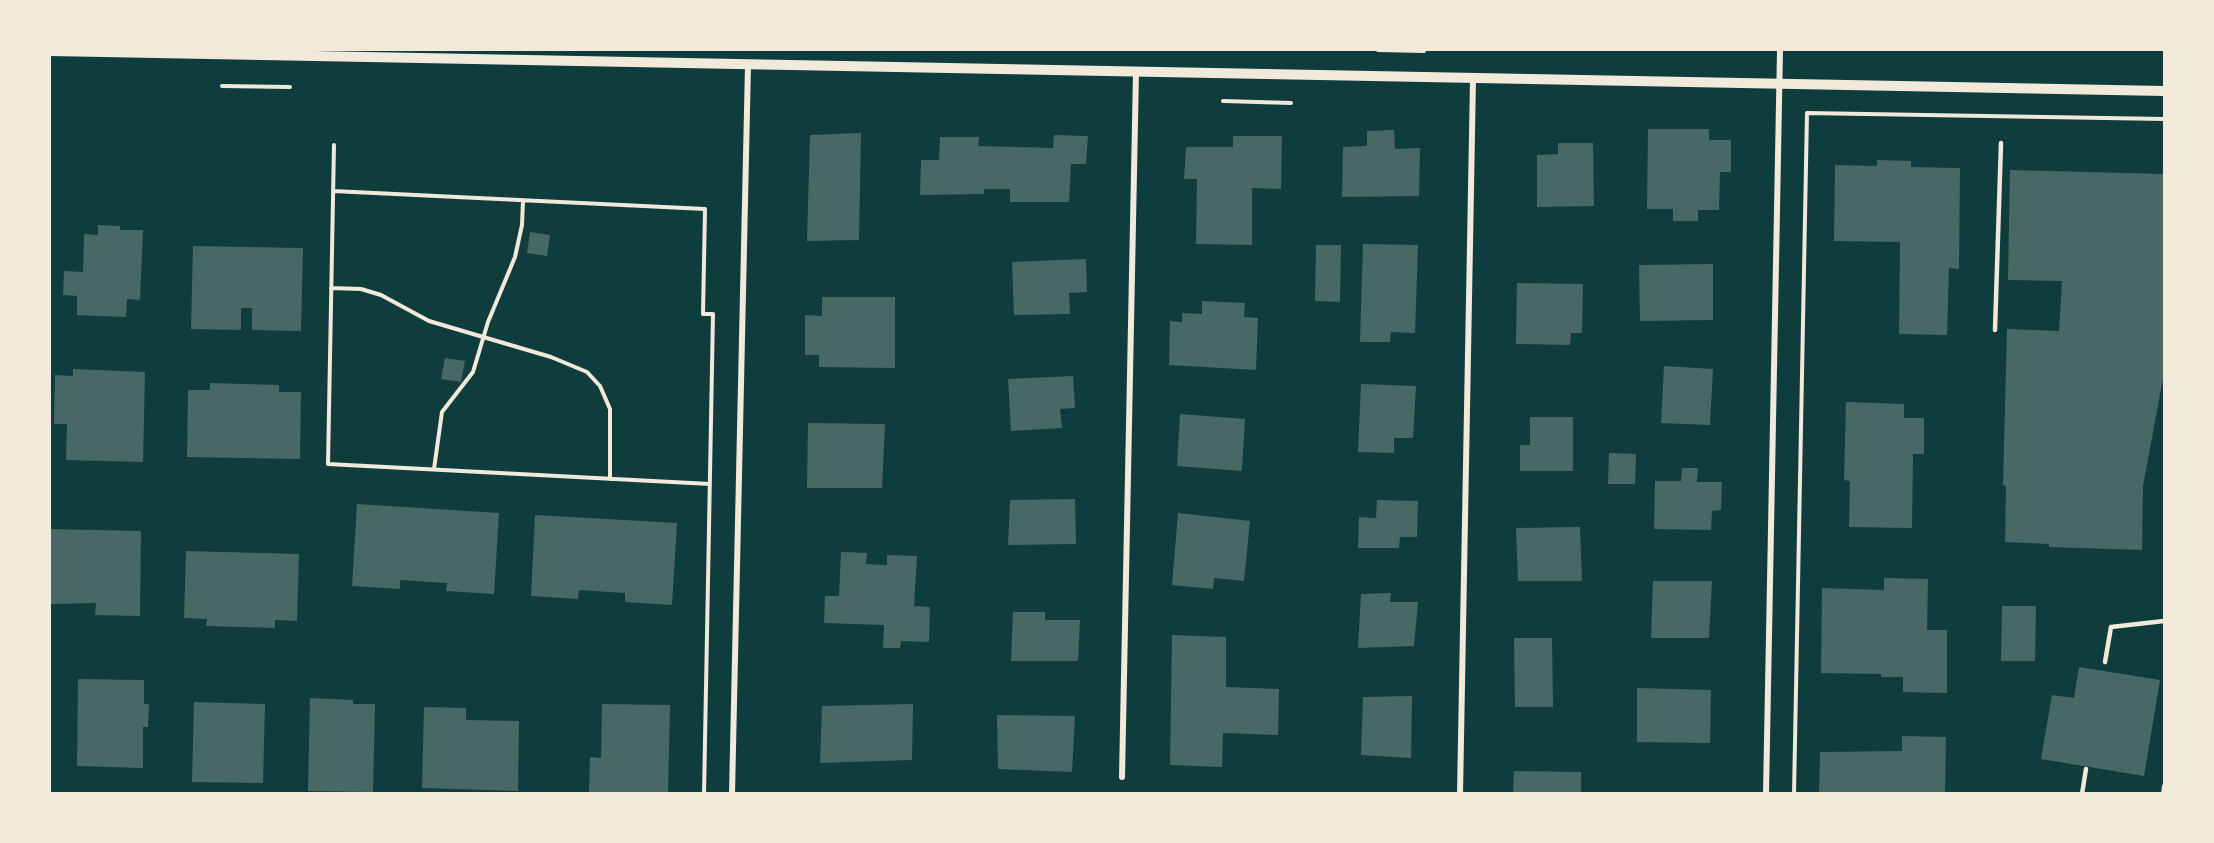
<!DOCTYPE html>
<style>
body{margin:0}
#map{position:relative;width:2214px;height:843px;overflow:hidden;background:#0f3d3e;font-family:Raleway,sans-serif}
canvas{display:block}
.frame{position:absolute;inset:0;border:51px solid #f1e9da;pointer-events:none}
</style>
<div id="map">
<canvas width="2214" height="843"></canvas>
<div class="frame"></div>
</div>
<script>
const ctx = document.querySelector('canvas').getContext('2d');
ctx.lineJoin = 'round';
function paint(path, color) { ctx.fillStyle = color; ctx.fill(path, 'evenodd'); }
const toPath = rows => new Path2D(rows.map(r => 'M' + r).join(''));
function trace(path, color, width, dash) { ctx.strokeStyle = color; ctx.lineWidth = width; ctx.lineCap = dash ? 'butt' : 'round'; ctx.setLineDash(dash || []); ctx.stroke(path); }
const building = toPath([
 [1648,129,1709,129,1709,140,1731,140,1731,172,1720,172,1719,210,1698,210,1698,221,1673,221,1673,209,1647,209],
 [1394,130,1395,149,1420,148,1419,196,1342,197,1343,147,1367,146,1367,131],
 [861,133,859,240,807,241,810,135],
 [1054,135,1088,136,1086,164,1071,164,1069,202,1010,202,1010,189,984,189,984,194,920,195,921,160,939,160,940,137,979,137,978,146,1053,148],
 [1233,136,1282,136,1281,189,1252,188,1252,245,1196,244,1197,179,1184,179,1186,147,1233,147],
 [1558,143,1593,143,1594,206,1537,207,1537,155,1558,154],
 [1877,160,1911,161,1911,167,1960,168,1959,269,1949,268,1947,335,1899,334,1900,242,1834,241,1835,165,1877,166],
 [2010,170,2164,174,2164,373,2143,486,2142,550,2049,547,2049,544,2005,542,2006,486,2003,485,2007,329,2059,331,2062,281,2008,280],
 [98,225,120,226,120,230,143,230,140,300,127,299,126,317,77,315,77,296,63,295,64,271,83,272,84,234,98,235],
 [530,232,550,235,547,256,527,253],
 [1363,244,1418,245,1415,333,1391,332,1390,342,1360,342],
 [1316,245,1341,245,1340,302,1315,301],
 [193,246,303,248,301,331,252,330,252,308,241,308,241,330,191,329],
 [1086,259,1087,292,1069,293,1070,314,1014,315,1012,262],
 [1713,264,1713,320,1640,321,1639,265],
 [1517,283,1583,284,1582,333,1571,333,1570,345,1516,344],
 [822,297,895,297,895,368,819,367,819,355,805,355,805,315,822,316],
 [1202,301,1245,303,1244,317,1258,318,1256,370,1169,365,1170,321,1182,322,1182,313,1202,314],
 [445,358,465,361,461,382,441,379],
 [1664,366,1713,369,1710,425,1661,423],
 [73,369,145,372,143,462,66,460,67,424,54,424,55,375,73,376],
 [1073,376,1075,408,1060,409,1062,428,1011,431,1008,379],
 [210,383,279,385,279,392,301,392,300,459,187,457,188,390,210,390],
 [1361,384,1416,386,1413,438,1394,438,1394,453,1358,452],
 [1846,402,1904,404,1904,418,1924,418,1924,454,1913,454,1912,528,1849,527,1850,481,1844,480],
 [1180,414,1245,419,1242,471,1177,466],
 [1530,417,1573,417,1573,471,1520,471,1520,445,1530,445],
 [808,423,885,424,882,488,807,488],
 [1609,453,1636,454,1635,484,1608,484],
 [1682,468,1698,468,1697,482,1722,482,1721,510,1712,511,1711,530,1654,529,1655,481,1681,481],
 [1075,499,1076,544,1008,545,1010,500],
 [1377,500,1418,501,1417,537,1400,537,1399,548,1358,548,1359,517,1376,518],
 [357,504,499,513,494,594,446,591,447,583,400,580,400,589,352,586],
 [1178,513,1250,521,1244,581,1214,578,1213,589,1172,585],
 [535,515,677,523,672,605,625,602,625,593,579,590,578,599,531,596],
 [1580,527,1582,581,1518,581,1516,528],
 [50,529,141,531,140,616,95,615,96,603,50,604],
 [186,551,299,554,297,621,275,620,275,628,206,626,207,619,184,618],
 [841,552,867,553,866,564,887,565,887,555,917,556,914,606,930,607,929,642,901,641,900,648,883,648,884,625,824,623,825,596,839,596],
 [1884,578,1928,579,1927,630,1947,630,1947,693,1903,692,1903,677,1881,677,1881,674,1821,673,1822,588,1884,590],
 [1653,581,1712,581,1709,638,1651,638],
 [1391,593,1390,602,1418,602,1414,646,1358,648,1361,594],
 [2002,606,2036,606,2035,661,2001,661],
 [1013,612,1045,612,1045,620,1080,620,1078,661,1011,661],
 [1172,635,1226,637,1226,687,1279,689,1278,735,1223,733,1222,767,1170,765],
 [1514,638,1552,638,1553,707,1515,707],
 [2079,667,2160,680,2144,776,2041,759,2052,695,2074,698],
 [78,679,144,680,144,704,149,704,148,727,143,727,143,768,77,766],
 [1637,688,1711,690,1710,743,1637,742],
 [1412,696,1411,758,1361,755,1363,697],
 [310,698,353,700,353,704,375,704,373,792,308,791],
 [194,702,265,704,263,783,192,782],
 [602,704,670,705,668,794,589,794,590,757,601,758],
 [913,704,912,760,820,763,822,706],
 [424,707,466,708,466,720,519,721,518,791,422,788],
 [997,715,1075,716,1072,772,998,769],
 [1902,736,1946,737,1945,794,1819,794,1820,752,1902,751],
 [1514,771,1581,772,1581,794,1513,794]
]);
const path = toPath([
 [1378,50,1424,51],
 [222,86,290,87],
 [1223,101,1291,103],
 [334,145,328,464,710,484],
 [333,191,705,209,703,314,713,314,704,794],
 [331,288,361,289,381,295,429,321,551,357,587,372,600,386,610,409,610,479],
 [434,469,442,412,473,372,488,322,515,257,522,225,523,201],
 [1794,794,1807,113,2164,119],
 [2163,794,2164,786]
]);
const service = toPath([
 [1995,330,2001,143],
 [2105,662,2111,627,2164,621],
 [2082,794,2086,769]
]);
const minor = toPath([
 [1122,777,1136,72],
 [732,794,748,65],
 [1460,794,1473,79],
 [1766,794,1780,50]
]);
const tertiary = toPath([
 [50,51,2164,91]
]);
paint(building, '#486865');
trace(path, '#f1e9da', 4);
trace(service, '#f1e9da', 4.5);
trace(minor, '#f1e9da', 6);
trace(tertiary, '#f1e9da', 10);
</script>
